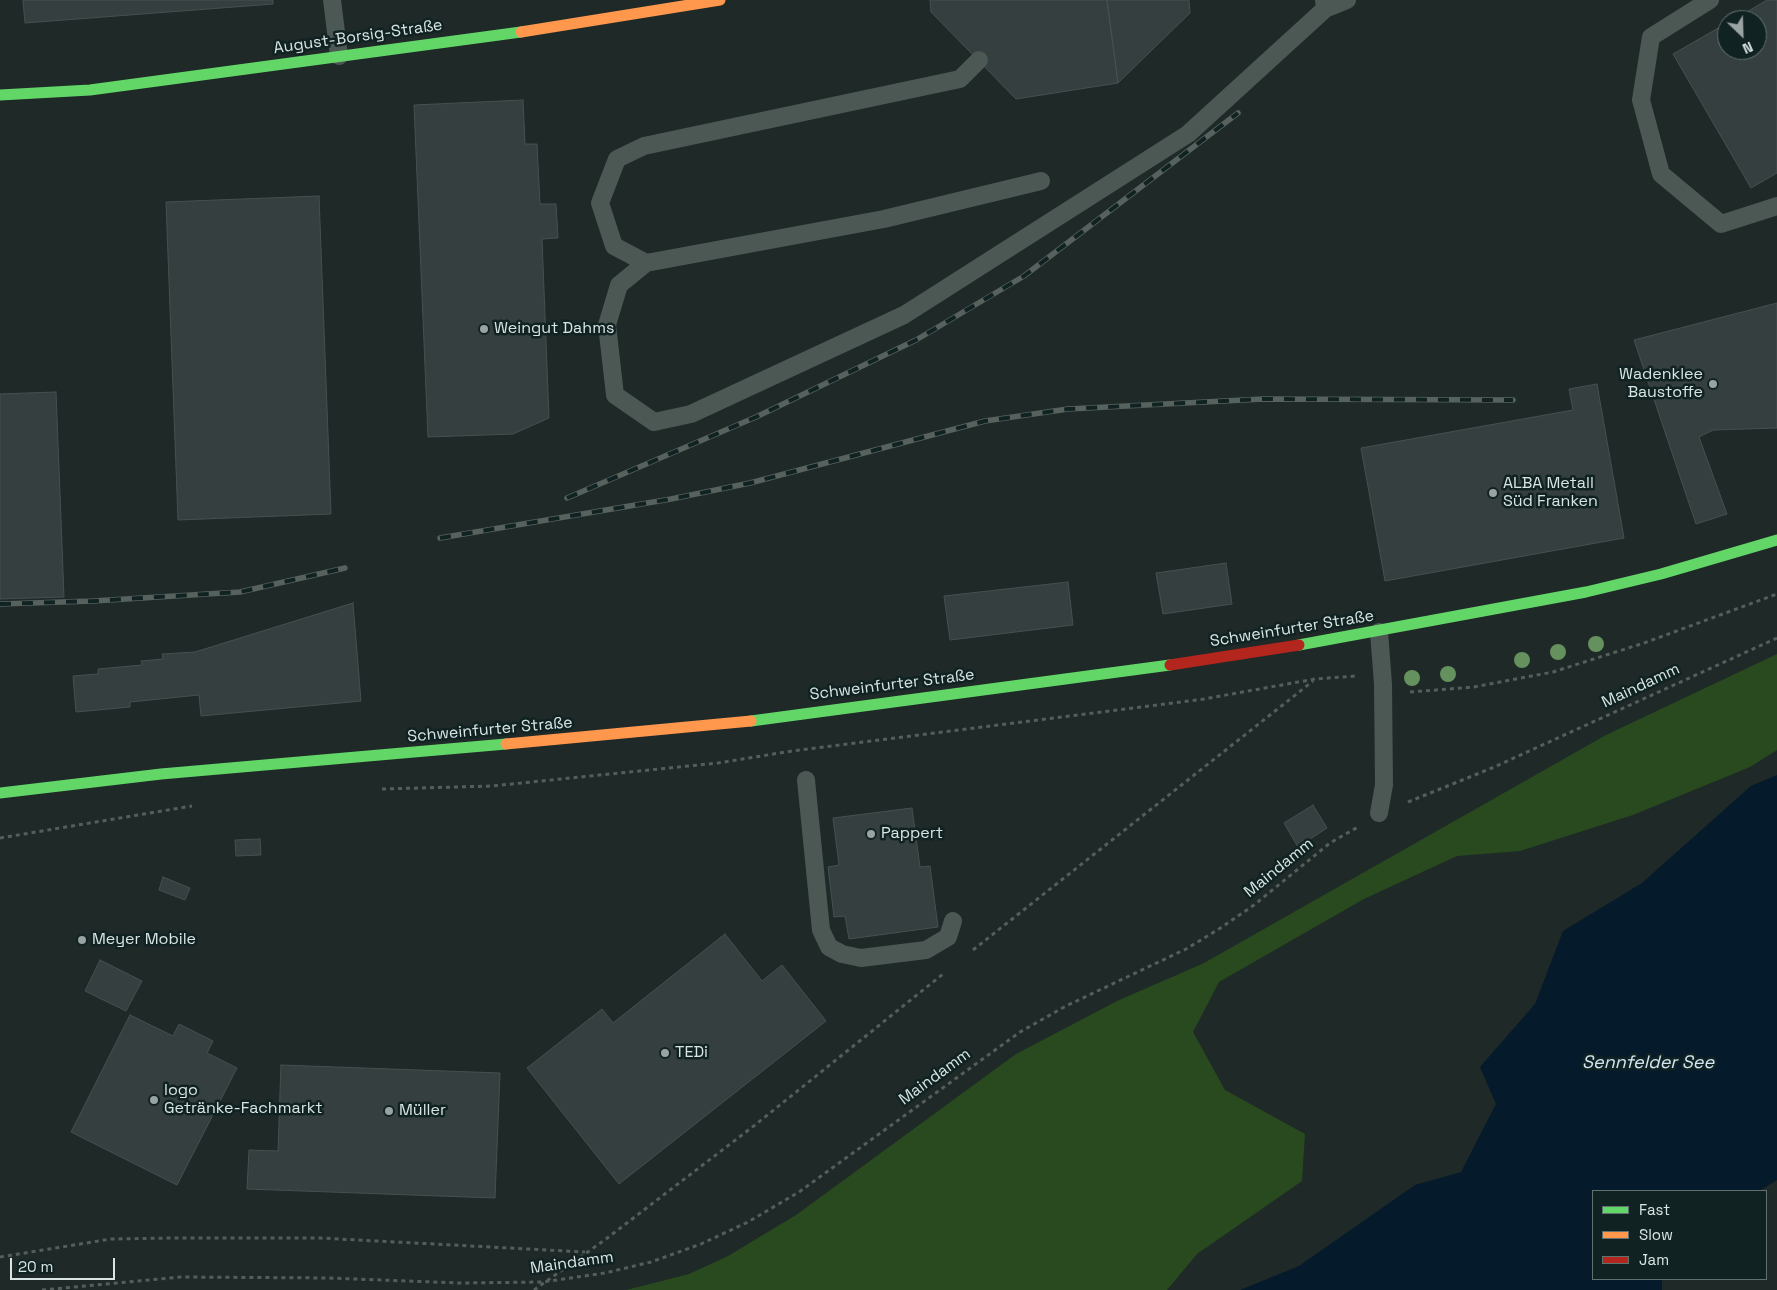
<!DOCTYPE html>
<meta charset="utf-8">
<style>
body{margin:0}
#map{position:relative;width:1777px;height:1290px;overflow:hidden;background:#1e2928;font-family:"Space Grotesk",sans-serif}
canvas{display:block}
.legend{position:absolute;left:1592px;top:1190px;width:175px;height:90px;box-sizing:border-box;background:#102322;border:1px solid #607170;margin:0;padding:6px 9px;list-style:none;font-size:15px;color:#d9e5e4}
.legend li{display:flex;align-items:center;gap:10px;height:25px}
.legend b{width:25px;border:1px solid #607170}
.north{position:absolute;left:1717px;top:10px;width:50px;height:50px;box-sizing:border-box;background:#102322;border:1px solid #607170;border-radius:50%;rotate:156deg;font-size:14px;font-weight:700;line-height:20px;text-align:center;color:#d9e5e4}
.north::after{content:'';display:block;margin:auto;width:18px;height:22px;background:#98a3a2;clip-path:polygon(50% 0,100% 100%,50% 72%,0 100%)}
.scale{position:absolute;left:10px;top:1258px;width:105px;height:22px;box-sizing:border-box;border:2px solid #d9e5e4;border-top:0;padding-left:6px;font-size:15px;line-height:18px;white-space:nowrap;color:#d9e5e4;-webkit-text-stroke:4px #102322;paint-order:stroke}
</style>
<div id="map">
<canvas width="1777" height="1290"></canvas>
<ul class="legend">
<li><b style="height:6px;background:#63d668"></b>Fast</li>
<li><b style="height:6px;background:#ff974d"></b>Slow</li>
<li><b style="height:6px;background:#b3261e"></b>Jam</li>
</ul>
<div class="north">N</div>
<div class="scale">20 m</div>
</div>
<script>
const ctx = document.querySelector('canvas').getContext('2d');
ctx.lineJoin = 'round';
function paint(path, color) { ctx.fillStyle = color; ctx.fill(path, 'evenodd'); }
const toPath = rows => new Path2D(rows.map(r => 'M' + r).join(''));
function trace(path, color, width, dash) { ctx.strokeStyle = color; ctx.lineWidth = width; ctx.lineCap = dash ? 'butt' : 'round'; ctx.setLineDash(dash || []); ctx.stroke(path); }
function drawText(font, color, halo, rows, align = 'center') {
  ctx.font = font + ' "Space Grotesk",sans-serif'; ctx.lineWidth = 5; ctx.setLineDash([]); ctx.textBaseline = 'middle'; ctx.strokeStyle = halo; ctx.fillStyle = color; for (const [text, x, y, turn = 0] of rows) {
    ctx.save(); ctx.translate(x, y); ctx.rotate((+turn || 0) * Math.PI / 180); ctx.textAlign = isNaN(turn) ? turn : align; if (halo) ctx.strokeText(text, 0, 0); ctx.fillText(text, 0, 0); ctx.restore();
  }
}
const green = toPath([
 [1777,654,1777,750,1750,767,1633,815,1520,851,1457,856,1364,899,1219,982,1193,1032,1225,1090,1305,1134,1302,1181,1197,1254,1167,1290,626,1290,689,1274,728,1256,796,1215,1016,1054,1117,1001,1204,963,1606,735]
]);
const water = toPath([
 [1777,775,1777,1180,1759,1191,1593,1191,1593,1279,1662,1279,1662,1290,1240,1290,1299,1266,1415,1185,1461,1172,1496,1104,1480,1067,1535,1004,1563,931,1642,883,1751,786]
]);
const building = toPath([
 [23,0,273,0,273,4,25,23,23,0],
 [930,0,1107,0,1118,83,1016,99,931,12,930,0],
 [1107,0,1189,0,1190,13,1118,83,1107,0],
 [1767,0,1777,0,1777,173,1751,188,1673,54,1727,23,1727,50,1757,50,1757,20,1733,20,1767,0],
 [523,100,525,144,537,144,540,204,556,204,558,238,542,239,549,418,513,434,428,437,414,105,523,100],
 [319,196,331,514,178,520,166,202,319,196],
 [1777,303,1777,428,1713,430,1699,437,1727,514,1696,524,1634,340,1777,303],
 [1597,384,1624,538,1385,581,1361,448,1573,410,1569,389,1597,384],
 [56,392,64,597,0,599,0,394,56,392],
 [1226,563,1232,604,1163,614,1156,573,1226,563],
 [1068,582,1073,625,950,640,944,596,1068,582],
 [353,603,361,701,201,716,199,695,130,702,130,707,76,712,73,676,98,674,98,669,142,665,141,661,163,659,162,654,195,652,353,603],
 [1313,805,1327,828,1298,847,1284,823,1313,805],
 [912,808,920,867,930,866,938,927,849,939,845,916,834,917,828,867,839,865,833,818,912,808],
 [260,839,261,855,236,856,235,840,260,839],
 [163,877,190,888,185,900,159,890,163,877],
 [725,934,762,981,782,965,826,1021,619,1184,527,1068,602,1009,613,1023,725,934],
 [100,960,142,981,126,1011,85,991,100,960],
 [130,1015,173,1036,179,1024,213,1041,207,1053,237,1068,177,1185,71,1132,130,1015],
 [281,1065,500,1073,495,1198,247,1189,249,1150,278,1151,281,1065]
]);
const path = toPath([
 [1410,692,1474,687,1553,672,1644,643,1777,594],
 [382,789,492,786,718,763,792,751,1204,699,1315,679,1356,676],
 [1408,802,1492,768,1777,638],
 [0,838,192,806],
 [973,950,1313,681],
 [0,1257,111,1239,174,1238,320,1238,585,1252],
 [42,1290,181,1277,328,1278,460,1283,543,1282,605,1273,651,1262,701,1244,748,1222,799,1192,1020,1032,1066,1006,1186,949,1219,929,1254,905,1330,843,1358,827],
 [534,1290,606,1239,755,1125,943,974]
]);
const lane = toPath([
 [332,0,339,56],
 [1710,0,1651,37,1641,100,1661,174,1721,224,1777,206],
 [1325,9,1347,0],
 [979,60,960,79,644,146,617,159,600,203,614,246,646,263,884,219,1041,181],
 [646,263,619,285,607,325,615,395,654,422,691,414,904,315,1188,134,1325,9,1324,0],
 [1379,632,1383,684,1384,785,1379,813],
 [806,780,821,930,829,947,842,954,861,958,926,950,948,937,953,921]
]);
const fast = toPath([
 [0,95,90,90,521,32],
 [1299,645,1586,592,1661,574,1777,540],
 [751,721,1170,665],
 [0,793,161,774,506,744]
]);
const slow = toPath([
 [521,32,720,0],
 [506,744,751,721]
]);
const jam = toPath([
 [1170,665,1299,645]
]);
const rail = toPath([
 [567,498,756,417,916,340,1024,276,1238,113],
 [440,538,671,499,750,483,985,421,1068,409,1263,399,1513,400],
 [0,604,93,601,240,592,345,568]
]);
const trees = [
 [1596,644],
 [1558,652],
 [1522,660],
 [1448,674],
 [1412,678]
];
const markers = [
 [484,329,5,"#98a3a2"],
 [1713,384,5,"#98a3a2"],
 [1493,493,5,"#98a3a2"],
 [871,834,5,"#98a3a2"],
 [82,940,5,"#98a3a2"],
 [665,1053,5,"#98a3a2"],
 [154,1100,5,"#98a3a2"],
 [389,1111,5,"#98a3a2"]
];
const streetNames = [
 ["August-Borsig-Straße",358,37,-8],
 ["Schweinfurter Straße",1292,629,-9],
 ["Schweinfurter Straße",892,685,-7],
 ["Maindamm",1641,686,-25],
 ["Schweinfurter Straße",490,730,-5],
 ["Maindamm",1279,868,-39],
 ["Maindamm",935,1077,-36],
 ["Maindamm",572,1263,-8]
];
const poiNames = [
 ["Weingut Dahms",494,329],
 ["Wadenklee",1703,375,"right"],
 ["Baustoffe",1703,393,"right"],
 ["ALBA Metall",1503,484],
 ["Süd Franken",1503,502],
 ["Pappert",881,834],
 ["Meyer Mobile",92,940],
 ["TEDi",675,1053],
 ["logo",164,1091],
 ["Getränke-Fachmarkt",164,1109],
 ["Müller",399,1111]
];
const waterNames = [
 ["Sennfelder See",1648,1063]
];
paint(green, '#284a1e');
paint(water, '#051a2a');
paint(building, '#363f3f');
trace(building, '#475050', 1);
trace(path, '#545f5c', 3, [4, 4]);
trace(lane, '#4b5854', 18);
trace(fast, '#63d668', 11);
trace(slow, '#ff974d', 11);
trace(jam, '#b3261e', 11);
trace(rail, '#57625f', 5.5);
trace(rail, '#102322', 4, [11]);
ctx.fillStyle = '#64915d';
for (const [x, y] of trees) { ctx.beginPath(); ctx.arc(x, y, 8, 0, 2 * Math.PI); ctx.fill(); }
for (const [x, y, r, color] of markers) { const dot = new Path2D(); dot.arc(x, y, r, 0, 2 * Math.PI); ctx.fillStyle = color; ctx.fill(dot); trace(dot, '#102322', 2); }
drawText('16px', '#d9e5e4', '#102322', streetNames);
drawText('16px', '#d9e5e4', '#102322', poiNames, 'left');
drawText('italic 18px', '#d4e6f6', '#102322', waterNames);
</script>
